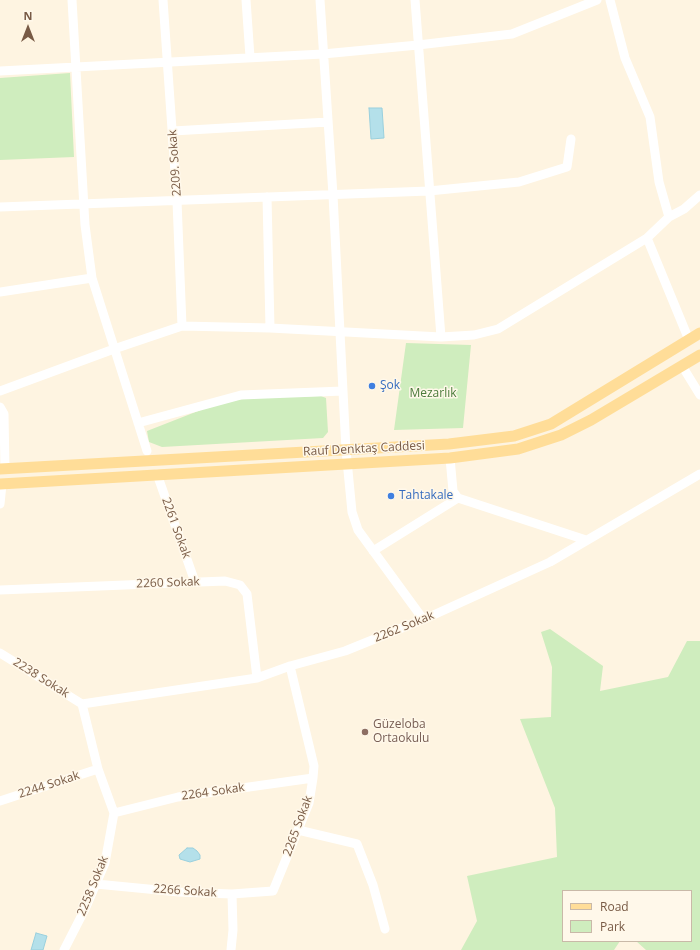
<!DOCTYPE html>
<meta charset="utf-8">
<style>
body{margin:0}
#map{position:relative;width:700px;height:950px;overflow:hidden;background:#fef4e1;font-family:"Open Sans",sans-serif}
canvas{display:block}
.legend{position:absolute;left:562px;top:890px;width:130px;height:52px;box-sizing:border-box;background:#fff8ea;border:1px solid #c9b9a8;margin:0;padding:5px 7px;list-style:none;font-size:12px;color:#785a45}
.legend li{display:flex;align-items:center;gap:8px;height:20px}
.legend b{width:20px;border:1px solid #c9b9a8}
.north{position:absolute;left:8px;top:8px;width:40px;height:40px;-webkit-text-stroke:3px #fff8ea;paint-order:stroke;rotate:0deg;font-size:11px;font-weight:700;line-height:16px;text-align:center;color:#785a45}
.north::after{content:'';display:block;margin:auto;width:14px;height:18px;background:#785a45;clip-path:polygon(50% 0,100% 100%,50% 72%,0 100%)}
</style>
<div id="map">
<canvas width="700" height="950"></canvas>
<ul class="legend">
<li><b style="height:5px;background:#ffdd98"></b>Road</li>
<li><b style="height:11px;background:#cfedbe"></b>Park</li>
</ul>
<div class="north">N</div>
</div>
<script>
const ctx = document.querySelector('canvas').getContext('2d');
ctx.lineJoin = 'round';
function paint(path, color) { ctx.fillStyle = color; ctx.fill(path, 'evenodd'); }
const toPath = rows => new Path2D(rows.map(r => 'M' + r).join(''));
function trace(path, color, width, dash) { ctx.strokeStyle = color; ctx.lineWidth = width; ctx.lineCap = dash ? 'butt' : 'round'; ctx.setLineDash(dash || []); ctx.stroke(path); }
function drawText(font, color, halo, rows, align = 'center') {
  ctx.font = font + ' "Open Sans",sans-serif'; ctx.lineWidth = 3; ctx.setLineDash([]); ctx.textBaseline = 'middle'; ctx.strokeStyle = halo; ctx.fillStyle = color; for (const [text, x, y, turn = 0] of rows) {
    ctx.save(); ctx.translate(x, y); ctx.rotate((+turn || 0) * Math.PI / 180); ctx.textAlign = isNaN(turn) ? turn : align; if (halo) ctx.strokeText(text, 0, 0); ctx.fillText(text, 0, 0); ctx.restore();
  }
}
const green = toPath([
 [70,73,74,157,0,160,0,78],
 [406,343,471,345,463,428,394,430],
 [321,396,326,398,328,432,323,438,162,447,149,442,147,431,216,404,248,398],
 [550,629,603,666,600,691,668,677,687,641,700,641,700,950,646,950,636,941,691,941,691,891,563,891,563,941,620,941,614,950,461,950,477,921,467,876,557,857,555,808,520,719,551,717,552,667,541,632]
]);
const water = toPath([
 [369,108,382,108,384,138,371,139,369,108],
 [187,848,193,848,197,851,200,855,200,859,190,862,180,859,179,855,187,848],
 [36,933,47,936,43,950,31,950,36,933]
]);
const minor = toPath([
 [72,0,85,225,92,278,147,451],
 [163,0,177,201,182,326],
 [246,0,250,57],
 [320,0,333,195,346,450,352,512,358,530,423,619],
 [415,0,441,337],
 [610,0,625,58,650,117,659,182,669,217],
 [0,71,323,54,418,45,512,34,597,0],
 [173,131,328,122],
 [267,197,270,328],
 [0,207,429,191,519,182,567,167,571,139],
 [647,238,689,340],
 [0,292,92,278],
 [685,364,684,369,700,395],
 [0,391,114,349,182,326,270,328,441,337,474,335,498,329,647,238,669,217,684,209,700,195],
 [0,407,4,414,5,469],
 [138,423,241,395,343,391],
 [450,458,453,491,458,498,586,540],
 [157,474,195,582],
 [0,504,2,484],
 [373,551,458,498],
 [0,590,225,581,240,585,247,594,257,678],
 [0,653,82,704],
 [82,704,257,678,290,666,345,651,429,617,550,562,700,474],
 [0,801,98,769],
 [114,813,178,797,313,778],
 [298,830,357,844,373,885,385,929],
 [96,884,179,892,232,894,273,891,309,803,313,778,314,766,290,666],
 [64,950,86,907,105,863,114,813,98,769,82,704],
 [231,950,233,930,232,894]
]);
const major = toPath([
 [0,469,449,444,514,436,551,424,700,333],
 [0,484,450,458,518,449,561,435,591,420,700,355]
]);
const markers = [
 [372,386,4,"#3f7fe0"],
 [391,496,4,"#3f7fe0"],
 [365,732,4,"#8d6e63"]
];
const streetNames = [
 ["2209. Sokak",175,163,-94],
 ["Rauf Denktaş Caddesi",364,449,-3],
 ["2261 Sokak",176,528,70],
 ["2260 Sokak",168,583,-2],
 ["2262 Sokak",404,627,-22],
 ["2238 Sokak",41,678,32],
 ["2244 Sokak",49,785,-18],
 ["2264 Sokak",213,792,-8],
 ["2265 Sokak",298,826,-70],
 ["2258 Sokak",93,886,-68],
 ["2266 Sokak",185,891,4]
];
const shopNames = [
 ["Şok",380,386],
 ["Tahtakale",399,496]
];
const parkNames = [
 ["Mezarlık",433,394]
];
const educationNames = [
 ["Güzeloba",373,725],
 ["Ortaokulu",373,739]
];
paint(green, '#cfedbe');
paint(water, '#b4e0ea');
trace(water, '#99cfdd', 1);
trace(minor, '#fff', 9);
trace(major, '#ffdd98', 11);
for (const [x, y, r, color] of markers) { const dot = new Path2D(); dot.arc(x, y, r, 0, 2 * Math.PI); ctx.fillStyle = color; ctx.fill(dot); trace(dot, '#fff8ea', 1.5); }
drawText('12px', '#785a45', '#fff8ea', streetNames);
drawText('12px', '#366cbe', '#fff8ea', shopNames, 'left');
drawText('12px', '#4a7a3a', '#fff8ea', parkNames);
drawText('12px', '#785e54', '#fff8ea', educationNames, 'left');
</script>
